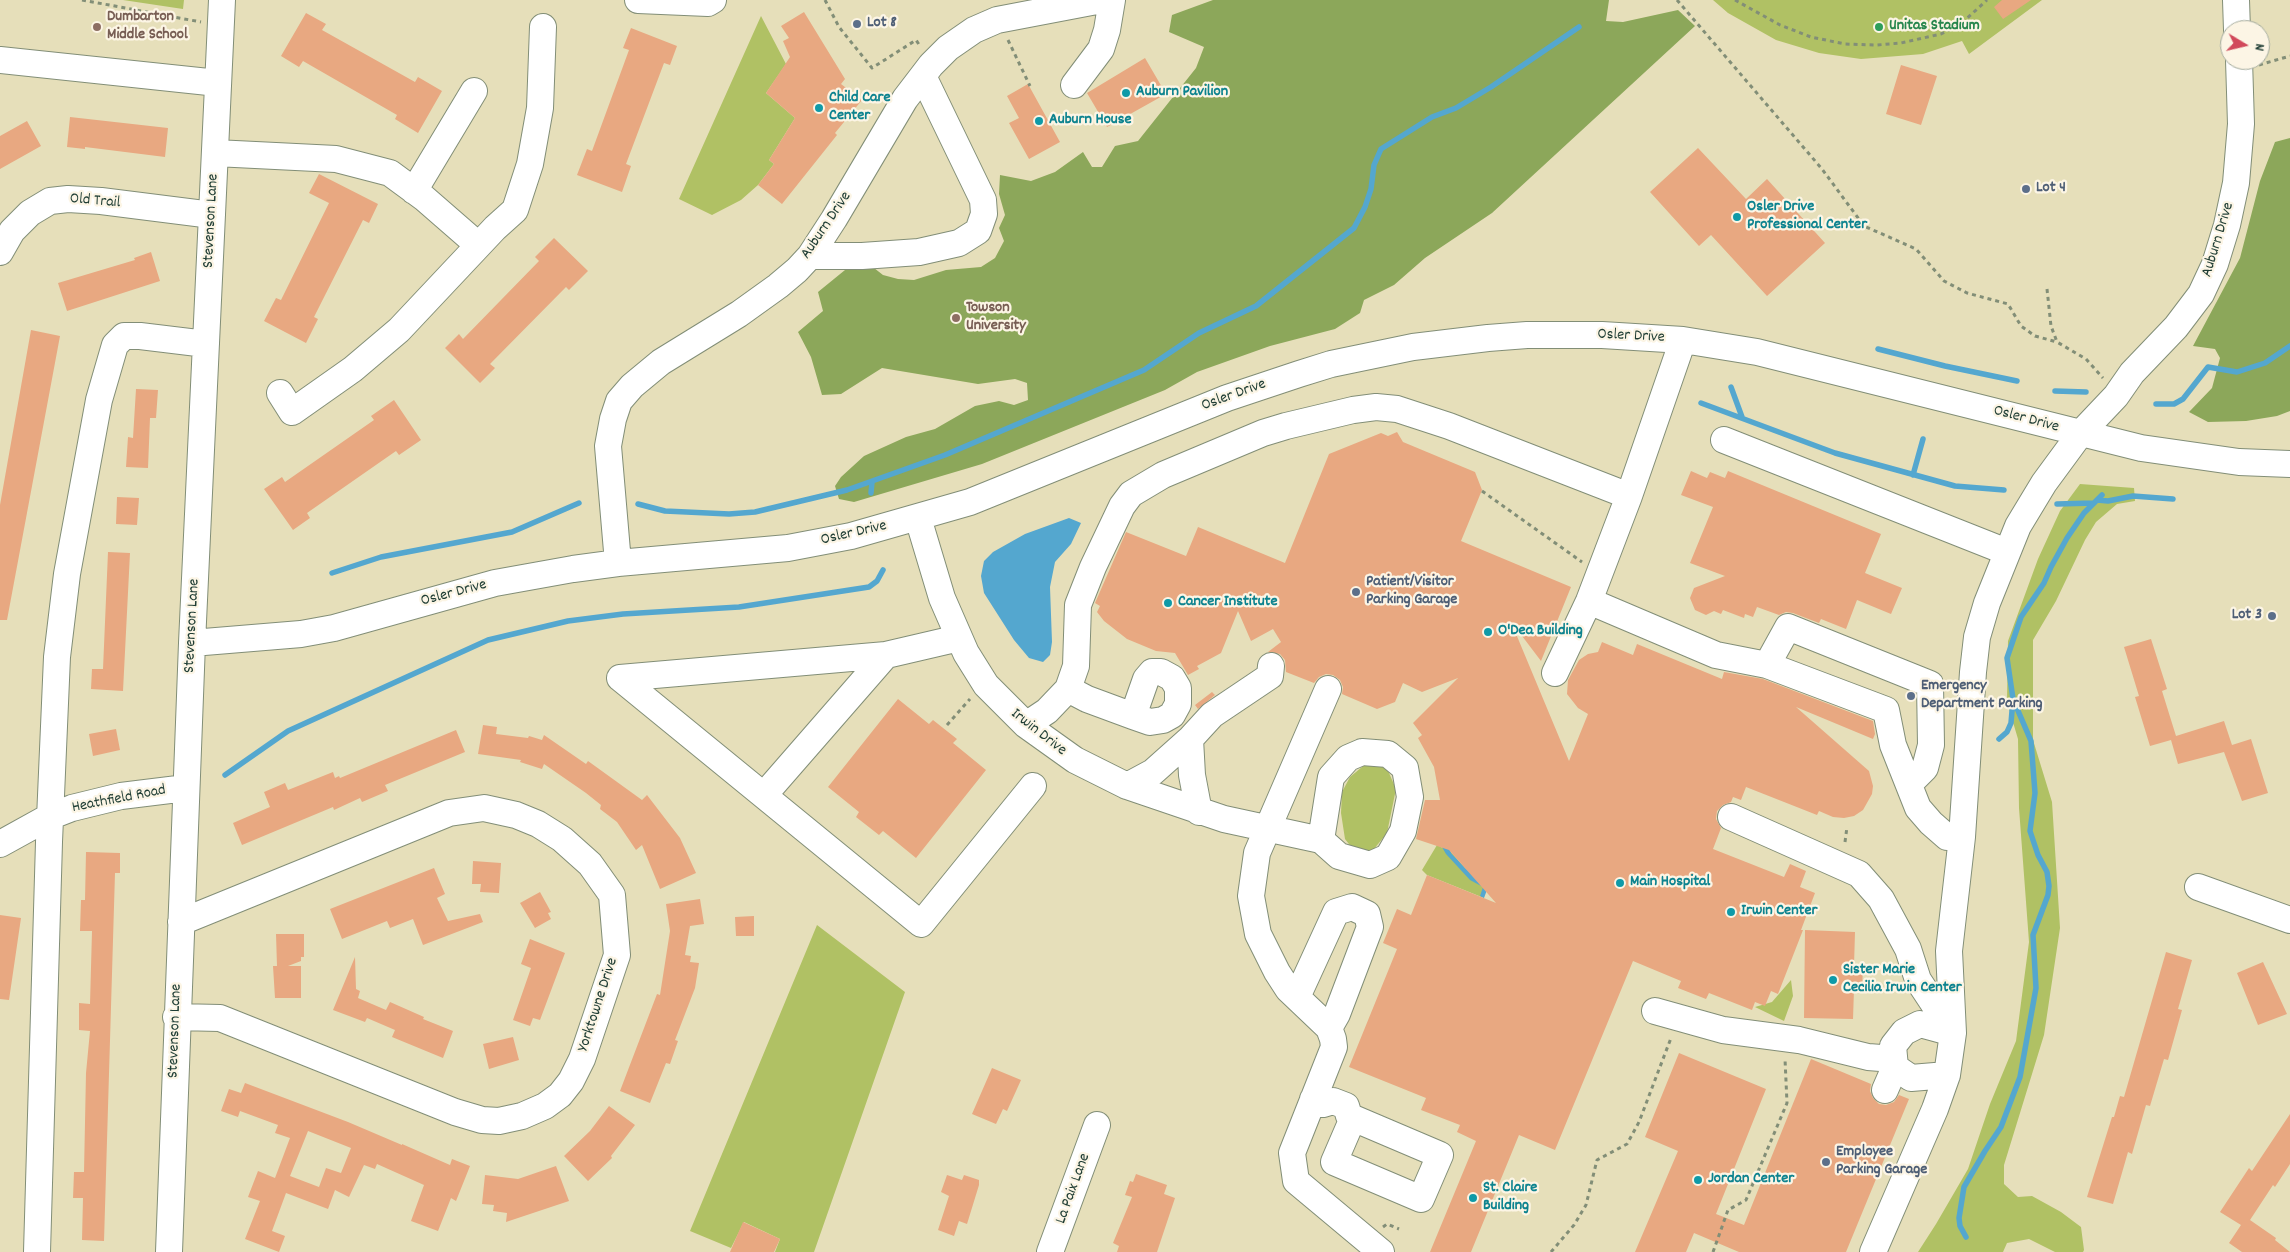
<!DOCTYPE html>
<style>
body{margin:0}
#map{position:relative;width:2290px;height:1252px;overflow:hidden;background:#e6dfba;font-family:Dekko,sans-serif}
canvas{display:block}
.north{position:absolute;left:2220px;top:20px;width:50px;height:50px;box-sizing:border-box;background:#fcf5e5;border:1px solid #a4ab9e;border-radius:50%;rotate:99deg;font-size:14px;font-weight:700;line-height:20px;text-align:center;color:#1f3d34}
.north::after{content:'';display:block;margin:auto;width:18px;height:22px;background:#d1495b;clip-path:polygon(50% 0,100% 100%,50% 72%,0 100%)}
</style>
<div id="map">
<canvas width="2290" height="1252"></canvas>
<div class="north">N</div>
</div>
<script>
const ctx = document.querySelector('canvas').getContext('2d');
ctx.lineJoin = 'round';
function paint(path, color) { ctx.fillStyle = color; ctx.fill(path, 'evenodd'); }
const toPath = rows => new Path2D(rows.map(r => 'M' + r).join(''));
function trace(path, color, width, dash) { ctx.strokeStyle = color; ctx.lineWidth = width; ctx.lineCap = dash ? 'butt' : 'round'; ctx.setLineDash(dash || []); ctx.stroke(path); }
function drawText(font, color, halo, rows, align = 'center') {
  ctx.font = font + ' Dekko,sans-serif'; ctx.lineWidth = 4.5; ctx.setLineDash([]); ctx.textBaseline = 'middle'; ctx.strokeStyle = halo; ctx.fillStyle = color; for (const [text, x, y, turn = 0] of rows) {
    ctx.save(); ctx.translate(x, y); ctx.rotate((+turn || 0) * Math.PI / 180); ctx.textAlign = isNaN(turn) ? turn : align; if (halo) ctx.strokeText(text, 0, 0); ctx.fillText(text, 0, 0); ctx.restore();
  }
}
const green = toPath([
 [123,0,184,0,183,9],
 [1713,0,2042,0,1969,54,1962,41,1923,54,1861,59,1819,53,1776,40,1728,13],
 [761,16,786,64,766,93,795,118,769,160,774,164,758,185,741,200,712,215,679,199],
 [2080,484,2134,488,2135,501,2117,504,2096,522,2085,540,2056,601,2033,640,2033,740,2052,802,2060,928,2044,1035,2004,1165,2004,1184,2018,1197,2032,1196,2061,1212,2081,1227,2084,1250,2083,1252,2055,1252,2029,1239,2007,1243,2003,1252,1918,1252,1936,1224,1968,1169,1990,1104,2016,1041,2029,942,2019,808,2018,739,2007,702,2008,641,2038,559,2060,511],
 [1368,762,1386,766,1396,789,1387,833,1374,849,1362,852,1352,848,1345,839,1341,813,1342,792,1350,777],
 [1437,845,1451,852,1465,868,1481,881,1483,878,1484,898,1427,875,1422,870],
 [817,925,905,992,814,1252,775,1252,780,1239,744,1222,731,1248,690,1231],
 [1791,980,1793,996,1784,1021,1755,1007,1772,1002]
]);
const forest = toPath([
 [1213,0,1609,0,1606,21,1623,22,1678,10,1695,26,1492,213,1425,258,1394,285,1364,300,1360,313,1335,329,1270,346,1197,372,1165,390,982,464,854,502,839,499,835,486,841,477,864,456,906,437,935,429,975,406,999,401,1014,405,1028,400,1027,383,1015,379,978,384,882,368,841,394,822,395,811,357,798,332,823,311,818,292,845,270,855,265,874,268,883,275,898,279,914,280,946,270,981,267,995,258,1004,241,999,228,1005,215,999,194,1000,175,1031,181,1055,172,1083,152,1092,167,1102,167,1115,146,1138,141,1196,68,1204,47,1169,32,1172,15],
 [2290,138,2290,411,2277,416,2246,421,2208,422,2189,412,2212,388,2220,358,2215,349,2193,346,2240,258,2260,181,2275,142]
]);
const water = toPath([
 [1069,518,1081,523,1071,544,1055,562,1050,587,1052,642,1050,655,1043,662,1029,658,1014,640,984,593,981,576,984,561,993,552,1025,534],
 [1449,844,1451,853,1465,868,1481,881,1490,882,1484,898,1480,896,1483,887,1470,880,1446,854,1442,847]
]);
const stream = toPath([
 [1878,349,1945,366,2017,381],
 [1731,387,1742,417],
 [2055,391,2086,392],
 [1701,403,1835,453,1955,486,2004,490],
 [2156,404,2174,404,2183,399,2208,367,2237,372,2265,363,2290,346],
 [1913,475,1923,439],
 [871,493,872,482],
 [2097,500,2108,501,2133,496,2173,499],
 [638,504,665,511,729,514,755,512,847,490,945,455,1144,370,1199,333,1256,306,1354,228,1365,207,1371,189,1374,165,1381,149,1432,117,1456,108,1491,87,1579,27],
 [2057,504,2094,503],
 [332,573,381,557,512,532,579,503],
 [1999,739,2007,732,2011,723,2013,699,2007,658,2021,617,2044,583,2051,567,2067,538,2084,513,2102,495],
 [225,775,288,731,488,640,568,621,623,614,739,607,869,587,877,581,883,570],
 [1966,1237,1960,1226,1959,1218,1964,1187,1985,1151,2001,1127,2020,1077,2036,988,2033,935,2048,895,2049,886,2047,872,2038,855,2030,831,2035,793,2031,741,2013,699]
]);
const building = toPath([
 [2002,0,2031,0,2003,19,1994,7],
 [804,12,845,79,841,84,862,100,835,133,837,135,782,204,758,185,774,164,769,160,795,118,766,93,790,57,783,41,789,38,781,26],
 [306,13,326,24,322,30,415,82,418,77,442,91,418,133,395,119,397,115,303,61,299,67,281,56],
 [631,28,677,46,670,65,664,63,626,164,631,166,622,192,577,175,587,149,592,151,629,50,623,48],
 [1145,58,1166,94,1107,127,1087,93],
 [1901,65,1937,76,1921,125,1886,114],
 [1028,84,1060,142,1029,159,1009,123,1019,118,1007,96],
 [70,117,168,128,165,157,85,147,85,149,67,147],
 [27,121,41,146,0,169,0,136],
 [1698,148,1746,199,1767,179,1825,243,1767,296,1711,235,1699,246,1650,192],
 [319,174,378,204,369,223,363,220,314,317,318,319,306,343,264,321,276,298,281,300,329,203,309,193],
 [554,238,588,271,569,290,566,287,490,364,495,368,480,383,445,348,459,334,463,339,539,261,535,257],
 [151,252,160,281,67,311,58,283,135,260,134,258],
 [31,330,60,336,7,620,0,620,0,505],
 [136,389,158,390,156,418,150,418,148,468,126,467,128,437,133,438],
 [394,400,421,440,399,455,396,451,307,513,310,518,293,530,264,489,282,477,285,482,374,420,371,416],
 [1397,432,1403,442,1475,472,1482,490,1461,541,1571,587,1541,661,1516,628,1514,629,1569,761,1588,714,1578,708,1567,694,1568,680,1579,660,1588,654,1598,652,1602,642,1633,655,1637,644,1722,679,1724,672,1763,679,1873,721,1875,734,1873,739,1796,707,1869,771,1873,786,1872,794,1863,810,1854,816,1844,818,1833,817,1819,811,1817,815,1746,787,1741,800,1733,797,1731,802,1723,805,1717,811,1716,819,1721,828,1713,849,1784,877,1790,864,1806,871,1800,887,1815,893,1801,930,1803,930,1778,994,1771,991,1765,1006,1755,1002,1752,1010,1709,993,1706,999,1678,988,1681,981,1633,961,1555,1150,1519,1135,1471,1252,1430,1252,1476,1141,1457,1132,1460,1125,1421,1110,1426,1098,1349,1067,1397,949,1383,943,1397,909,1411,915,1427,875,1496,903,1449,850,1416,839,1425,800,1440,800,1434,767,1418,738,1422,735,1413,723,1458,678,1422,692,1403,683,1395,702,1377,709,1342,694,1343,687,1340,680,1333,675,1326,674,1319,677,1314,683,1286,672,1285,660,1280,654,1268,652,1281,642,1273,629,1251,641,1238,611,1221,653,1197,666,1199,669,1188,675,1175,653,1156,651,1127,639,1104,621,1097,612,1100,606,1095,603,1126,532,1186,556,1198,527,1285,563,1329,454,1381,433,1388,436],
 [1691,471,1707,478,1710,472,1725,478,1728,471,1881,534,1865,573,1902,588,1891,614,1857,600,1846,629,1821,619,1819,623,1793,613,1786,612,1779,615,1757,607,1753,617,1745,614,1744,618,1723,610,1721,614,1714,611,1706,615,1695,610,1690,598,1694,588,1725,576,1690,563,1713,507,1681,495],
 [117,497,139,498,137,525,116,524],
 [108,552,130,553,123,691,91,689,92,669,103,669],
 [2151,639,2167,689,2162,691,2176,736,2224,721,2232,745,2251,739,2268,793,2242,801,2224,752,2178,764,2171,740,2150,746,2135,697,2139,696,2124,647],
 [1212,692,1215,695,1198,709,1195,705],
 [898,699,929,724,933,720,957,739,953,743,986,770,916,858,883,831,879,835,856,817,859,812,828,787],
 [483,725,497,727,496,734,528,738,529,736,542,740,544,735,586,764,588,761,642,800,647,795,680,838,696,873,660,889,642,845,636,850,617,822,600,809,601,805,586,793,544,764,542,769,520,762,521,760,478,754],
 [116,729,120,750,93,756,89,734],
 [456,730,465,752,385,785,388,791,362,802,360,798,334,810,333,807,242,845,233,823,270,807,264,792,285,783,288,790,333,772,335,778,339,776,340,778],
 [86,852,120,853,120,873,115,873,104,1241,82,1240,83,1198,73,1198,74,1172,84,1172,86,1073,90,1031,79,1030,79,1003,90,1004,92,931,80,931,81,900,85,900],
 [473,861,501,863,499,893,480,892,481,884,472,884],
 [434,868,445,894,437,898,448,921,480,914,483,922,423,945,413,919,390,928,387,921,342,939,330,909],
 [540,892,551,912,548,913,551,919,535,928,520,903],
 [700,899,704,924,690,926,685,955,691,956,690,962,699,963,695,988,675,1040,678,1041,670,1064,666,1063,650,1103,620,1091,657,994,660,995,670,931,666,904],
 [0,915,21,918,9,1000,0,999],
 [754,916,754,936,736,936,735,917],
 [1805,930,1855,932,1854,966,1863,967,1862,989,1854,989,1853,1019,1804,1018],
 [276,934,304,934,304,957,301,957,301,961,288,966,301,966,301,998,275,998,273,966,277,966],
 [530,939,565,953,540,1020,533,1018,530,1026,513,1020,531,968,521,964],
 [2166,952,2192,960,2178,1009,2182,1010,2168,1060,2164,1059,2150,1106,2146,1105,2132,1154,2128,1152,2113,1204,2087,1197,2112,1117,2114,1117,2120,1096,2124,1097],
 [355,957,356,989,360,991,358,998,386,1010,390,1002,424,1017,423,1019,453,1031,443,1058,392,1037,395,1030,367,1018,365,1022,333,1010],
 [2263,962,2287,1014,2258,1025,2237,973],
 [513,1037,519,1060,489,1069,483,1044],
 [1679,1053,1766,1089,1716,1214,1744,1225,1811,1059,1871,1084,1870,1091,1873,1098,1879,1104,1886,1105,1894,1102,1899,1095,1909,1099,1846,1252,1739,1252,1694,1233,1686,1252,1635,1252,1678,1151,1645,1137],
 [992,1068,1021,1080,1007,1111,1003,1109,996,1124,972,1114],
 [245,1083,348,1122,402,1145,402,1144,450,1165,452,1159,470,1166,456,1201,451,1198,438,1231,411,1221,424,1185,377,1164,375,1169,364,1165,349,1197,335,1190,328,1209,286,1193,272,1231,285,1236,279,1252,245,1239,260,1201,248,1197,258,1171,275,1178,290,1138,275,1133,278,1125,240,1111,238,1117,221,1111,229,1089,241,1093],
 [308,1131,351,1148,341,1173,326,1168,319,1187,290,1176],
 [609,1106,635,1125,611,1156,612,1158,588,1181,564,1156,590,1131],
 [2290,1114,2290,1164,2275,1187,2273,1185,2250,1220,2276,1238,2275,1240,2290,1252,2242,1252,2229,1243,2241,1225,2220,1212,2249,1168,2252,1171],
 [556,1166,569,1201,506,1222,507,1213,493,1211,494,1205,482,1204,485,1175,518,1179],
 [1136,1174,1167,1185,1164,1194,1175,1198,1157,1252,1117,1252,1119,1246,1113,1243,1132,1197,1125,1195,1130,1181,1133,1182],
 [947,1175,962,1180,964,1175,979,1180,979,1185,967,1224,959,1221,954,1236,938,1230,949,1196,941,1192],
 [743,1222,780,1239,774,1252,730,1252]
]);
const path = toPath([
 [82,0,201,22],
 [825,0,839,27,872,68,916,40,920,46],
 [1677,0,1822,169,1864,226,1916,249,1944,281,1967,293,2008,304,2021,326,2035,336,2057,342],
 [1735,0,1780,25,1811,37,1845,44,1877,45,1901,43,1941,34,1963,22,1987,0],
 [1008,40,1030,86],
 [2259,65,2290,56],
 [2047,289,2051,326,2057,342,2086,359,2103,378],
 [1482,491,1582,562],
 [947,725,970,699],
 [1845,842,1847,827],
 [1383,1227,1387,1224,1399,1229],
 [1551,1252,1574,1225,1586,1205,1597,1160,1627,1144,1639,1122,1671,1038],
 [1713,1252,1728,1210,1746,1200,1787,1103,1785,1059]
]);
const minor = toPath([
 [638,0,708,3,713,0],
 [2236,0,2237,30],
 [0,60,218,83],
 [1074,85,1101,49,1107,30,1112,0],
 [215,153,336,159,390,173,424,198,478,245],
 [414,191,474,91],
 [0,252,12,231,30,213,50,201,68,199,101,201,212,215],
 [810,256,862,256,919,252,959,243,978,231,984,214,983,200,923,76],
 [280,393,292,412,353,369,399,330,495,228,515,210,530,164,540,108,543,27],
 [1724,440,2007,552],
 [918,518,942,598,966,653,986,685,1026,725,1075,760,1127,786,1224,819,1321,840],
 [618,563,608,446,613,419,619,401,632,386,661,362,739,314,778,286,797,270,810,256,834,219,905,99,931,65,948,48,974,30,997,20,1102,0],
 [1589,601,1716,655,1767,665,1886,710,1893,745,1918,808,1931,823,1947,837,1962,837],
 [192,643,301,634,334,628,495,583,573,569,618,563,788,548,851,536,970,502,1227,398,1299,374,1331,364,1413,347,1488,338,1527,335,1602,335,1683,340,1757,352,2141,448,2239,462,2290,464],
 [1767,665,1788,627,1930,684,1931,745,1925,768,1909,784],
 [1555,673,1589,601,1629,496,1683,340],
 [620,678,921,924,1033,786],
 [620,678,886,655],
 [1068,689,1087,699,1133,716,1150,722,1163,720,1172,715,1178,704,1178,688,1172,678,1161,672,1152,672,1146,679,1133,716],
 [1328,689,1257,853,1251,896,1258,934,1277,972,1288,989,1329,1028,1333,1039,1334,1047,1292,1153,1296,1181,1381,1252],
 [1026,725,1047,711,1068,689,1076,666,1078,605,1093,567,1122,506,1131,494,1163,475,1263,433,1286,426,1353,410,1376,407,1397,409,1449,426,1629,496],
 [1190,739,1192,775,1199,812],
 [1362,752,1388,754,1405,768,1410,797,1403,831,1388,857,1370,865,1339,856,1321,840,1331,777,1348,758,1362,752],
 [1127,786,1153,772,1190,739,1212,715,1270,676,1271,666],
 [764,795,886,655,959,638],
 [1731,817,1859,874,1881,899,1908,949,1918,980,1953,1033],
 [0,844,49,817,72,808,121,796,186,788],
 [2198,887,2290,920],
 [1297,997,1336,912,1352,907,1367,914,1370,927,1337,1014,1329,1028],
 [1655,1011,1723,1030,1799,1040,1868,1057,1894,1059],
 [176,1017,220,1018,455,1112,482,1120,499,1121,522,1116,545,1106,560,1095,571,1081,582,1059,617,955,612,895,590,864,562,839,538,824,516,815,484,808,449,813,181,922],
 [1947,1075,1911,1078,1895,1067,1893,1046,1904,1032,1920,1024,1953,1033],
 [1885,1090,1895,1067],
 [1313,1099,1323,1104,1333,1101,1346,1106,1349,1116,1353,1118,1334,1162,1421,1199,1440,1155,1353,1118],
 [37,1252,49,842,57,657,67,574,99,400,115,345,124,336,140,336,206,344],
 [169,1252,192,643,222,0],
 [1050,1252,1097,1125],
 [1873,1252,1935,1109,1947,1075,1953,1033,1949,951,1962,837,1973,672,1977,637,1987,603,2018,526,2044,483,2080,434,2116,396,2132,373,2176,327,2201,294,2215,264,2227,225,2236,183,2241,124,2239,60]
]);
const markers = [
 [857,24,5,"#5c6f8a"],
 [97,27,5,"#8d6e63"],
 [1879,27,5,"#2e9e5b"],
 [1126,93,5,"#0f9aa8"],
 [819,108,5,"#0f9aa8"],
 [1039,121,5,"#0f9aa8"],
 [2026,189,5,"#5c6f8a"],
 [1737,217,5,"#0f9aa8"],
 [956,318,5,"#8d6e63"],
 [1356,592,5,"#5c6f8a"],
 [1168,603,5,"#0f9aa8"],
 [2272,616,5,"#5c6f8a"],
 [1488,632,5,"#0f9aa8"],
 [1911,696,5,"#5c6f8a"],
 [1620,883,5,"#0f9aa8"],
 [1731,912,5,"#0f9aa8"],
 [1833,980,5,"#0f9aa8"],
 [1826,1162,5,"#5c6f8a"],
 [1698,1180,5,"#0f9aa8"],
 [1473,1198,5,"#0f9aa8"]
];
const educationNames = [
 ["Dumbarton",107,18],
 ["Middle School",107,36],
 ["Towson",966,309],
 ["University",966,327]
];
const serviceNames = [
 ["Lot 8",867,24],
 ["Lot 4",2036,189],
 ["Patient/Visitor",1366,583],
 ["Parking Garage",1366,601],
 ["Lot 3",2262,616,"right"],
 ["Emergency",1921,687],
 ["Department Parking",1921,705],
 ["Employee",1836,1153],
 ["Parking Garage",1836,1171]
];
const leisureNames = [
 ["Unitas Stadium",1889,27]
];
const cultureNames = [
 ["Auburn Pavilion",1136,93],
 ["Child Care",829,99],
 ["Center",829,117],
 ["Auburn House",1049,121],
 ["Osler Drive",1747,208],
 ["Professional Center",1747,226],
 ["Cancer Institute",1178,603],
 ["O'Dea Building",1498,632],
 ["Main Hospital",1630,883],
 ["Irwin Center",1741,912],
 ["Sister Marie",1843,971],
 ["Cecilia Irwin Center",1843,989],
 ["Jordan Center",1708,1180],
 ["St. Claire",1483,1189],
 ["Building",1483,1207]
];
const streetNames = [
 ["Old Trail",95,202,5],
 ["Stevenson Lane",212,221,-87],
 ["Auburn Drive",827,226,-56],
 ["Auburn Drive",2219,240,-73],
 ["Osler Drive",1631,337,3],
 ["Osler Drive",1234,396,-20],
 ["Osler Drive",2026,420,15],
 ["Osler Drive",854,534,-13],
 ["Osler Drive",454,594,-15],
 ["Stevenson Lane",193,626,-87],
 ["Irwin Drive",1038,733,38],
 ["Heathfield Road",119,800,-11],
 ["Yorktowne Drive",599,1005,-72],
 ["Stevenson Lane",176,1031,-88],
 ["La Paix Lane",1074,1189,-70]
];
paint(green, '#b0c164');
paint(forest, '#8ca75a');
paint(water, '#54a7cf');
trace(stream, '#54a7cf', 5.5);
paint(building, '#e8a881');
trace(minor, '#828e77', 28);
trace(path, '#828e77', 3, [4, 4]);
trace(minor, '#fff', 26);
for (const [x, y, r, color] of markers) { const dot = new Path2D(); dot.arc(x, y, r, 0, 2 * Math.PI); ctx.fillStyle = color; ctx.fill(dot); trace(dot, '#fcf5e5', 2); }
drawText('bold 16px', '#785e54', '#fcf5e5', educationNames, 'left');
drawText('bold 16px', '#4e5e75', '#fcf5e5', serviceNames, 'left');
drawText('bold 16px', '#27864d', '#fcf5e5', leisureNames, 'left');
drawText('bold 16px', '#0d838f', '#fcf5e5', cultureNames, 'left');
drawText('16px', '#1f3d34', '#fcf5e5', streetNames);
</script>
